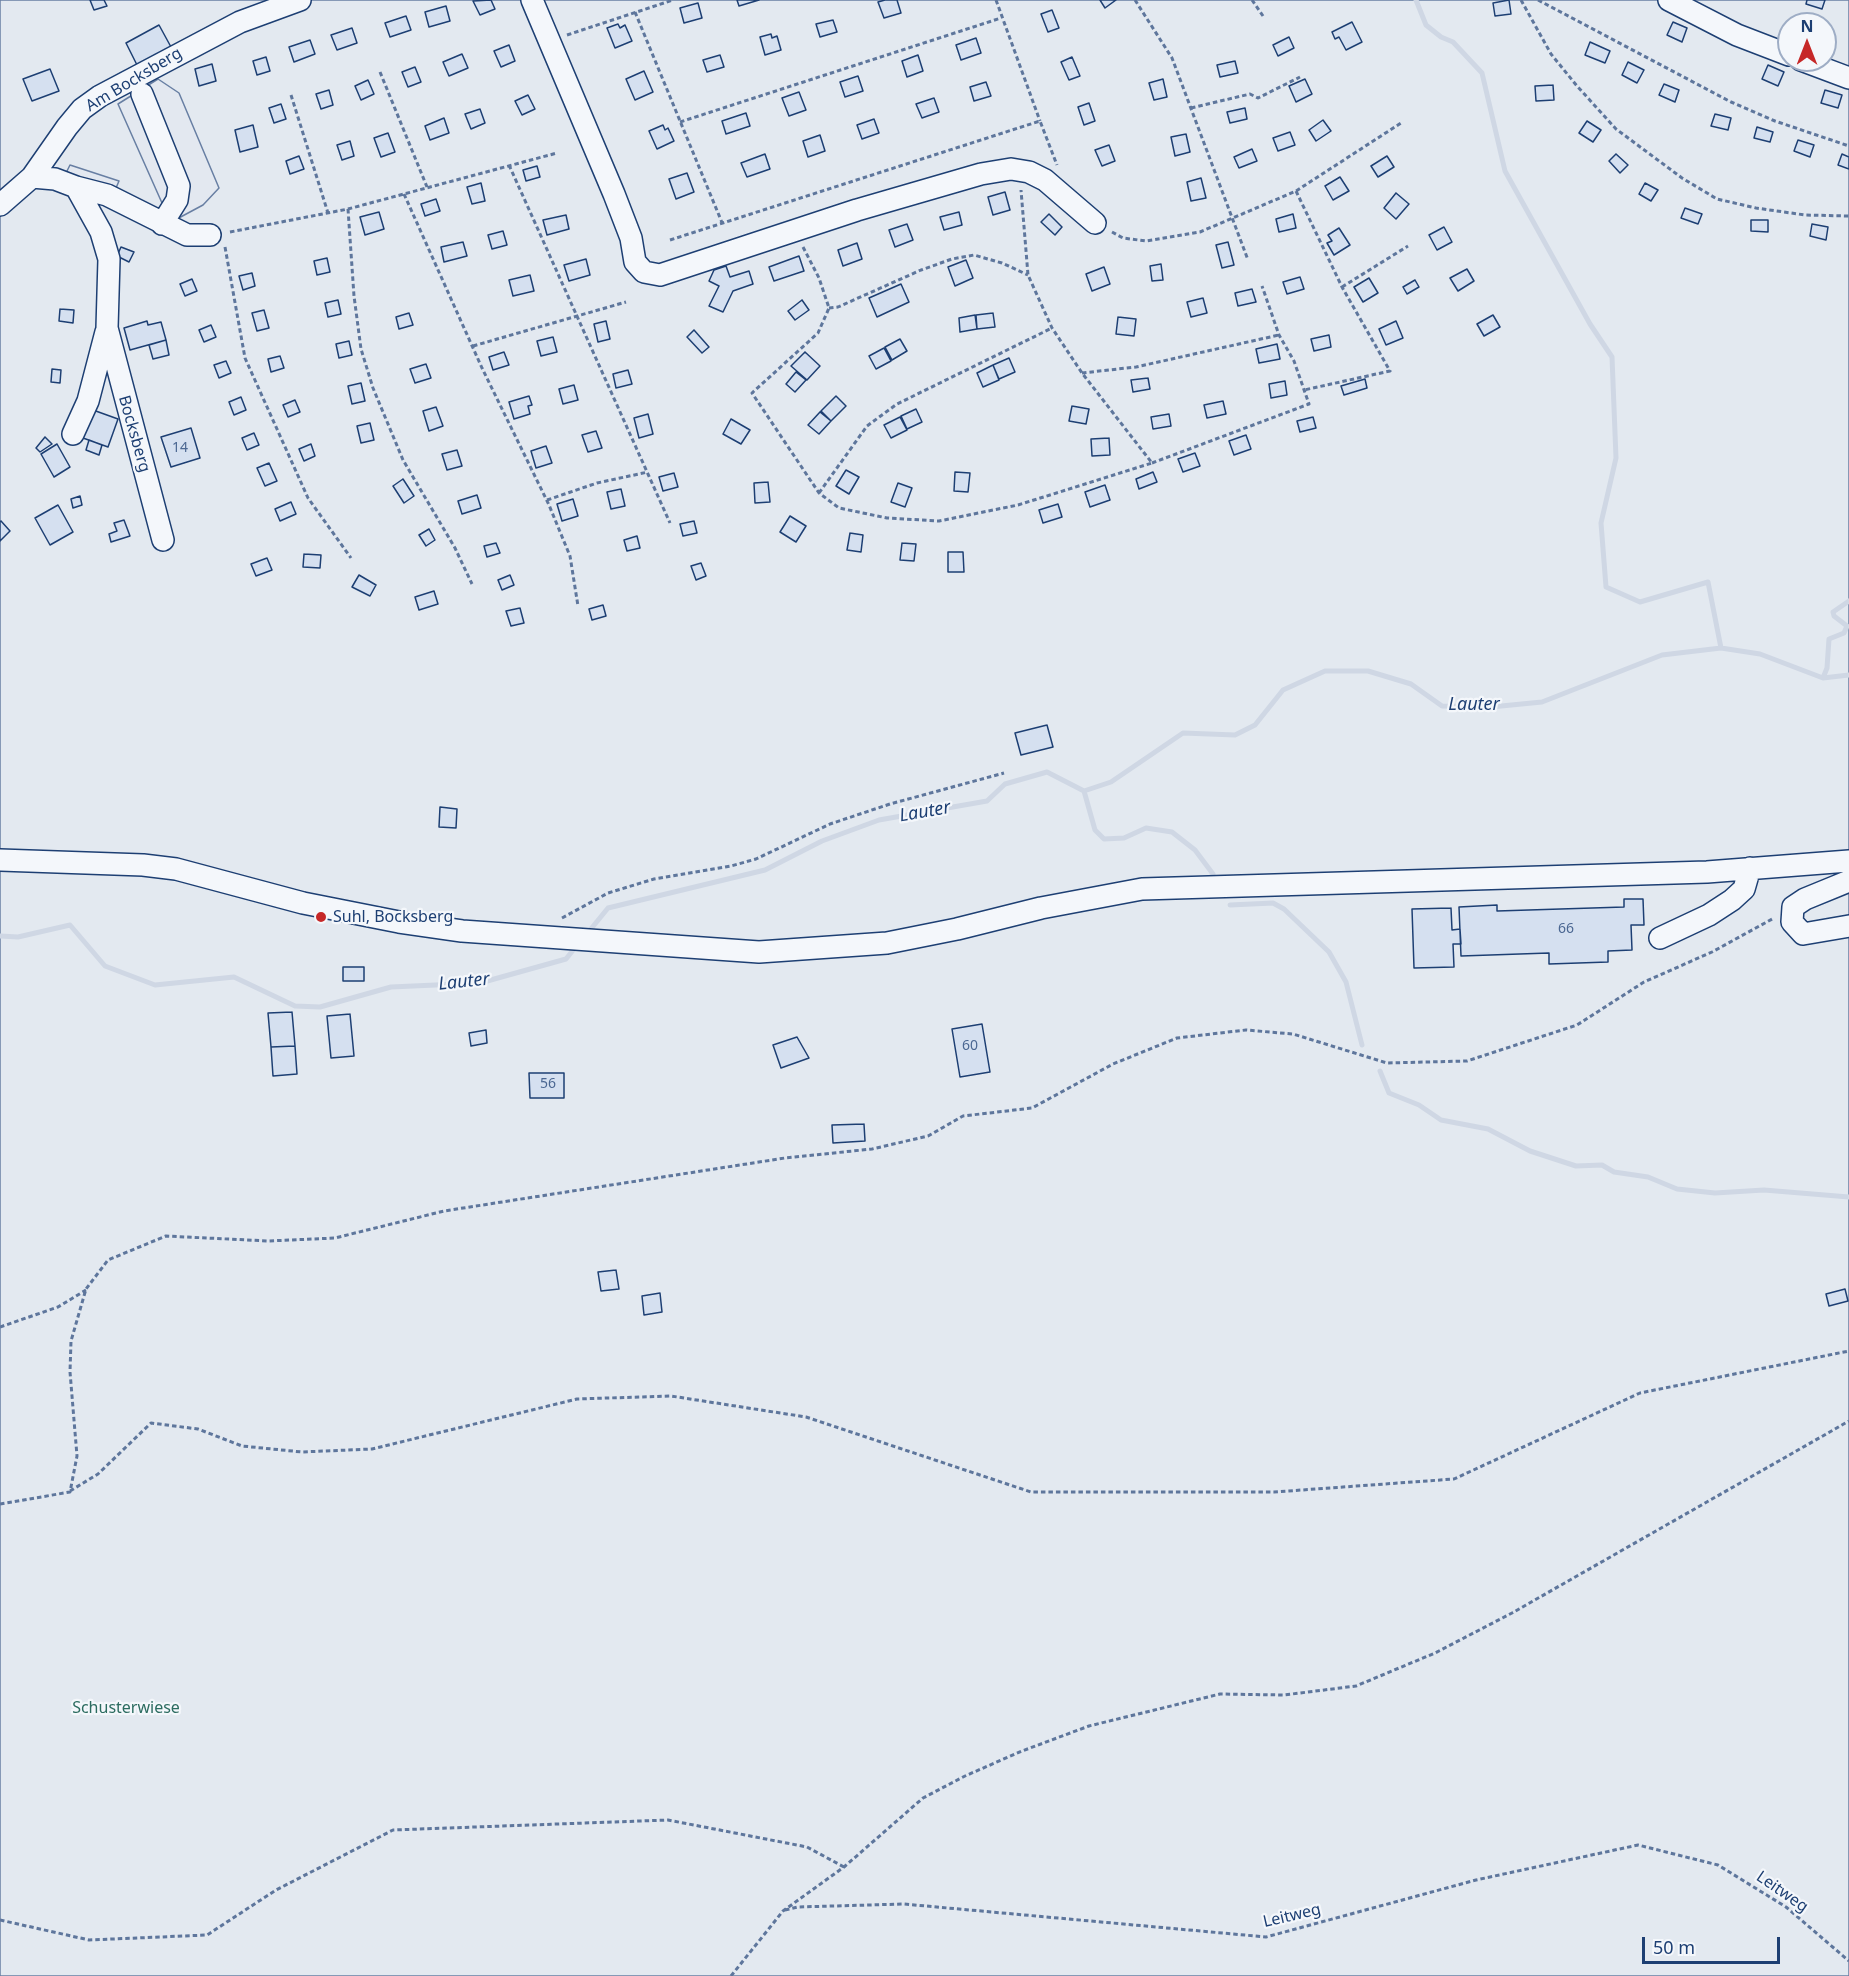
<!DOCTYPE html>
<style>
body{margin:0}
#map{position:relative;width:1849px;height:1976px;overflow:hidden;background:#f4f7fb;font-family:"Noto Sans",sans-serif}
canvas{display:block}
.north{position:absolute;left:1777px;top:12px;width:60px;height:60px;box-sizing:border-box;background:#f4f7fb;border:2px solid #9eadc5;border-radius:50%;rotate:0deg;font-size:16px;font-weight:700;line-height:24px;text-align:center;color:#1d3f73}
.north::after{content:'';display:block;margin:auto;width:21px;height:27px;background:#c62828;clip-path:polygon(50% 0,100% 100%,50% 72%,0 100%)}
.scale{position:absolute;left:1642px;top:1937px;width:138px;height:27px;box-sizing:border-box;border:3px solid #1d3f73;border-top:0;padding-left:8px;font-size:18px;line-height:21px;white-space:nowrap;color:#1d3f73;-webkit-text-stroke:4px #f4f7fb;paint-order:stroke}
</style>
<div id="map">
<canvas width="1849" height="1976"></canvas>
<div class="north">N</div>
<div class="scale">50 m</div>
</div>
<script>
const ctx = document.querySelector('canvas').getContext('2d');
ctx.lineJoin = 'round';
function paint(path, color) { ctx.fillStyle = color; ctx.fill(path, 'evenodd'); }
const toPath = rows => new Path2D(rows.map(r => 'M' + r).join(''));
function trace(path, color, width, dash) { ctx.strokeStyle = color; ctx.lineWidth = width; ctx.lineCap = dash ? 'butt' : 'round'; ctx.setLineDash(dash || []); ctx.stroke(path); }
function drawText(font, color, halo, rows, align = 'center') {
  ctx.font = font + ' "Noto Sans",sans-serif'; ctx.lineWidth = 4.5; ctx.setLineDash([]); ctx.textBaseline = 'middle'; ctx.strokeStyle = halo; ctx.fillStyle = color; for (const [text, x, y, turn = 0] of rows) {
    ctx.save(); ctx.translate(x, y); ctx.rotate((+turn || 0) * Math.PI / 180); ctx.textAlign = isNaN(turn) ? turn : align; if (halo) ctx.strokeText(text, 0, 0); ctx.fillText(text, 0, 0); ctx.restore();
  }
}
const green = toPath([
 [0,0,1849,0,1849,1976,0,1976,0,0],
 [1789,24,1825,24,1825,60,1789,60,1789,24]
]);
const parking = toPath([
 [158,79,179,93,219,188,203,205,175,220,158,211,162,203,118,104,158,79],
 [70,165,119,181,110,202,60,185,70,165]
]);
const stream = toPath([
 [1416,0,1426,25,1441,37,1453,42,1482,73,1505,171,1590,324,1612,357,1616,458,1601,523,1606,587,1640,602,1708,582,1721,648],
 [1823,678,1827,668,1829,639,1844,633,1847,626,1834,616,1833,612,1849,601],
 [1084,791,1095,830,1104,839,1124,838,1146,828,1172,832,1195,850,1213,874],
 [1230,905,1273,903,1284,909,1329,952,1346,982,1362,1045],
 [586,935,608,908,765,870,822,841,879,820,987,801,1005,784,1047,772,1084,791,1111,782,1183,733,1235,735,1255,725,1283,690,1325,671,1368,671,1411,684,1442,706,1491,707,1542,702,1662,655,1721,648,1760,654,1823,678,1849,675],
 [0,936,18,937,70,925,105,966,155,985,234,977,295,1006,320,1007,391,987,480,983,566,959,578,944],
 [1380,1071,1389,1093,1419,1105,1441,1120,1488,1129,1530,1151,1576,1166,1602,1165,1614,1172,1648,1177,1677,1189,1715,1193,1764,1190,1849,1197]
]);
const building = toPath([
 [90,0,104,0,107,6,94,10,90,0],
 [491,0,495,9,480,15,473,1,491,0],
 [737,0,759,0,739,6,737,0],
 [885,0,897,0,901,13,884,18,878,2,885,0],
 [1100,0,1116,0,1105,8,1100,0],
 [1509,0,1511,14,1495,16,1493,3,1509,0],
 [1807,0,1825,0,1822,9,1806,4,1807,0],
 [698,3,702,18,684,23,680,8,698,3],
 [446,6,450,21,429,27,425,12,446,6],
 [1052,10,1059,28,1048,32,1041,14,1052,10],
 [406,16,411,30,390,37,385,23,406,16],
 [833,20,837,32,820,37,816,24,833,20],
 [1352,22,1362,42,1346,50,1339,37,1335,39,1332,32,1352,22],
 [1673,22,1687,28,1682,42,1667,35,1673,22],
 [618,24,620,28,625,25,632,41,615,48,607,28,618,24],
 [159,25,171,47,137,65,126,43,159,25],
 [352,28,357,43,337,50,331,35,352,28],
 [771,34,772,38,777,36,781,50,765,55,760,37,771,34],
 [1289,37,1294,48,1278,56,1273,45,1289,37],
 [976,38,981,53,961,60,956,45,976,38],
 [310,40,315,54,294,62,289,47,310,40],
 [1590,42,1610,51,1605,63,1585,55,1590,42],
 [509,45,515,61,501,67,494,51,509,45],
 [462,54,468,68,449,76,443,62,462,54],
 [720,55,724,67,707,72,703,60,720,55],
 [918,55,923,71,907,77,902,61,918,55],
 [266,57,270,71,257,75,253,61,266,57],
 [1072,57,1080,76,1069,80,1061,62,1072,57],
 [1235,61,1238,73,1220,77,1217,65,1235,61],
 [1628,62,1644,70,1637,83,1622,75,1628,62],
 [212,64,216,81,199,86,195,69,212,64],
 [1768,65,1784,72,1778,86,1762,79,1768,65],
 [415,67,421,82,408,87,402,72,415,67],
 [50,69,59,91,32,101,23,79,50,69],
 [644,71,653,92,635,100,626,79,644,71],
 [858,76,863,91,845,97,840,82,858,76],
 [1163,79,1167,97,1154,100,1149,83,1163,79],
 [1305,79,1312,94,1296,102,1289,86,1305,79],
 [368,80,374,94,361,100,355,86,368,80],
 [986,82,991,96,974,101,970,87,986,82],
 [1664,84,1679,90,1675,102,1659,95,1664,84],
 [1553,85,1554,100,1536,101,1535,86,1553,85],
 [329,90,333,105,321,109,316,94,329,90],
 [1825,90,1842,95,1838,108,1821,103,1825,90],
 [799,92,806,110,789,116,782,98,799,92],
 [528,95,535,109,522,115,515,101,528,95],
 [934,98,939,112,922,118,916,104,934,98],
 [1089,103,1095,121,1084,125,1078,107,1089,103],
 [281,104,286,119,274,123,269,108,281,104],
 [1245,108,1247,119,1230,123,1227,112,1245,108],
 [480,109,485,123,471,129,465,114,480,109],
 [746,113,750,126,726,134,722,121,746,113],
 [1715,114,1731,118,1728,130,1711,126,1715,114],
 [444,118,449,133,430,140,425,126,444,118],
 [874,119,879,133,862,139,857,125,874,119],
 [1323,120,1331,131,1316,141,1309,130,1323,120],
 [1587,121,1601,130,1593,142,1579,133,1587,121],
 [253,125,258,147,240,152,235,130,253,125],
 [663,125,665,130,668,128,674,141,657,149,649,131,663,125],
 [1757,127,1773,132,1770,142,1754,138,1757,127],
 [1290,132,1295,145,1278,151,1273,138,1290,132],
 [388,133,395,152,381,157,374,138,388,133],
 [1186,134,1190,152,1175,156,1171,137,1186,134],
 [820,135,825,151,808,157,803,141,820,135],
 [1798,140,1814,145,1810,157,1794,151,1798,140],
 [350,141,354,156,342,160,337,145,350,141],
 [1109,145,1115,161,1102,166,1095,150,1109,145],
 [1252,149,1257,161,1239,168,1234,157,1252,149],
 [765,154,770,169,747,177,741,163,765,154],
 [1616,154,1628,165,1620,173,1609,161,1616,154],
 [1842,154,1849,157,1849,169,1838,165,1842,154],
 [299,156,304,169,290,174,286,161,299,156],
 [1387,156,1394,167,1378,177,1371,166,1387,156],
 [537,166,540,177,526,181,523,170,537,166],
 [687,173,694,192,676,199,669,179,687,173],
 [1340,177,1349,191,1333,200,1325,186,1340,177],
 [1201,178,1206,198,1191,201,1187,182,1201,178],
 [481,183,485,201,472,204,467,187,481,183],
 [1645,183,1658,190,1651,201,1639,194,1645,183],
 [1005,192,1010,210,993,215,988,197,1005,192],
 [1396,193,1409,204,1396,219,1384,208,1396,193],
 [436,199,440,211,425,216,421,204,436,199],
 [1685,208,1702,214,1698,224,1681,218,1685,208],
 [379,212,384,229,365,235,360,217,379,212],
 [959,212,962,225,944,230,940,217,959,212],
 [1049,214,1062,227,1055,235,1041,222,1049,214],
 [1293,214,1296,228,1279,232,1276,219,1293,214],
 [566,215,569,229,547,235,543,220,566,215],
 [1751,220,1768,220,1768,232,1751,231,1751,220],
 [907,224,913,240,895,247,889,230,907,224],
 [1812,224,1828,227,1826,240,1810,236,1812,224],
 [1444,227,1452,242,1437,250,1429,235,1444,227],
 [1339,228,1350,245,1334,255,1327,243,1332,241,1328,235,1339,228],
 [503,231,507,245,492,249,488,235,503,231],
 [463,242,467,256,444,262,441,247,463,242],
 [1228,242,1234,265,1222,268,1216,245,1228,242],
 [857,243,862,259,843,266,838,250,857,243],
 [121,247,134,252,129,262,117,256,121,247],
 [799,256,804,271,774,281,769,267,799,256],
 [327,258,330,272,317,275,314,261,327,258],
 [586,259,590,275,569,281,564,265,586,259],
 [966,260,973,278,955,286,948,267,966,260],
 [1161,264,1163,280,1152,281,1150,266,1161,264],
 [726,266,730,277,749,271,753,284,733,291,723,312,709,306,719,286,709,281,714,270,726,266],
 [1104,267,1110,284,1092,291,1086,274,1104,267],
 [1467,269,1474,281,1458,291,1450,278,1467,269],
 [252,273,255,286,243,290,239,276,252,273],
 [530,275,534,291,513,296,509,280,530,275],
 [1300,277,1304,289,1287,294,1283,282,1300,277],
 [1369,278,1378,293,1363,302,1354,287,1369,278],
 [192,279,197,291,185,296,180,284,192,279],
 [1415,280,1419,287,1407,294,1403,287,1415,280],
 [901,284,909,302,877,317,869,298,901,284],
 [1252,289,1256,302,1238,306,1235,293,1252,289],
 [1203,298,1207,313,1191,317,1187,302,1203,298],
 [338,300,341,314,328,317,325,303,338,300],
 [802,300,809,310,795,320,788,311,802,300],
 [60,309,74,310,73,323,59,321,60,309],
 [264,310,269,328,257,331,252,313,264,310],
 [409,313,413,325,399,329,396,317,409,313],
 [993,313,995,327,977,329,976,315,993,313],
 [975,315,977,329,960,332,959,318,975,315],
 [1493,315,1500,327,1484,336,1477,324,1493,315],
 [1118,317,1136,319,1134,336,1116,334,1118,317],
 [147,321,148,325,161,322,166,340,130,350,124,328,147,321],
 [606,321,610,339,598,342,594,324,606,321],
 [1396,321,1403,338,1386,345,1379,329,1396,321],
 [211,325,216,337,204,342,199,330,211,325],
 [694,330,709,347,702,353,687,337,694,330],
 [1329,335,1331,347,1314,351,1311,339,1329,335],
 [553,337,557,352,541,356,537,341,553,337],
 [900,339,907,351,892,360,885,347,900,339],
 [166,340,169,355,153,359,149,345,166,340],
 [349,341,352,355,339,358,336,344,349,341],
 [1277,344,1280,359,1259,363,1256,349,1277,344],
 [884,348,891,361,876,369,869,356,884,348],
 [504,352,509,365,493,370,489,357,504,352],
 [805,352,820,366,807,380,791,366,805,352],
 [280,356,284,368,271,372,268,359,280,356],
 [1009,358,1015,372,999,379,993,365,1009,358],
 [226,361,231,373,219,378,214,365,226,361],
 [426,364,431,378,415,383,410,369,426,364],
 [993,365,999,380,983,387,977,373,993,365],
 [52,369,61,370,60,383,51,382,52,369],
 [628,370,632,384,616,388,613,374,628,370],
 [796,372,806,380,795,392,786,384,796,372],
 [1148,378,1150,389,1133,392,1131,380,1148,378],
 [1365,379,1367,388,1344,395,1341,386,1365,379],
 [1285,381,1287,395,1271,398,1269,384,1285,381],
 [361,383,365,401,352,404,348,386,361,383],
 [574,385,578,400,563,404,559,389,574,385],
 [529,396,532,405,528,406,530,414,514,419,509,402,529,396],
 [836,396,846,406,831,421,821,411,836,396],
 [241,397,246,410,234,415,229,402,241,397],
 [295,400,300,412,288,417,283,405,295,400],
 [1223,401,1226,414,1207,418,1204,405,1223,401],
 [1072,406,1089,409,1086,424,1069,421,1072,406],
 [436,407,443,426,429,431,423,411,436,407],
 [916,409,922,422,907,429,901,416,916,409],
 [93,410,118,419,108,447,83,438,93,410],
 [820,412,831,421,819,434,808,425,820,412],
 [648,414,653,434,639,438,634,418,648,414],
 [1169,414,1171,426,1153,429,1151,417,1169,414],
 [900,417,907,430,891,438,884,425,900,417],
 [1313,417,1316,428,1300,432,1297,421,1313,417],
 [731,419,750,430,741,444,723,434,731,419],
 [370,423,374,440,361,443,357,426,370,423],
 [191,428,200,458,171,467,161,437,191,428],
 [596,431,602,448,588,452,582,435,596,431],
 [254,433,259,445,247,450,242,438,254,433],
 [1246,435,1251,449,1234,455,1229,441,1246,435],
 [45,437,52,444,40,452,36,448,45,437],
 [1109,438,1110,455,1092,456,1091,439,1109,438],
 [89,440,102,445,99,455,86,450,89,440],
 [57,444,70,467,54,477,41,454,57,444],
 [311,444,315,456,304,461,299,449,311,444],
 [546,446,552,463,536,468,531,451,546,446],
 [457,450,462,466,447,470,442,454,457,450],
 [1195,453,1200,466,1183,472,1178,459,1195,453],
 [269,463,277,481,265,486,257,468,269,463],
 [846,470,859,477,849,494,836,486,846,470],
 [955,472,970,473,968,492,954,491,955,472],
 [1153,472,1157,482,1139,489,1136,479,1153,472],
 [674,473,678,487,663,491,659,477,674,473],
 [403,479,414,496,404,503,393,486,403,479],
 [768,482,770,502,755,503,754,483,768,482],
 [898,483,912,488,905,507,891,502,898,483],
 [1105,485,1110,500,1090,507,1085,492,1105,485],
 [621,489,625,506,611,509,607,492,621,489],
 [477,495,481,508,462,514,458,501,477,495],
 [80,496,82,505,73,508,71,499,80,496],
 [573,499,578,516,562,521,557,504,573,499],
 [291,502,296,514,280,521,275,509,291,502],
 [1058,504,1062,517,1043,523,1039,510,1058,504],
 [58,505,73,532,50,545,35,518,58,505],
 [790,516,806,526,796,542,780,532,790,516],
 [124,520,130,536,111,542,109,534,117,531,114,523,124,520],
 [1,521,10,531,0,541,0,522,1,521],
 [694,521,697,533,683,536,680,524,694,521],
 [429,529,435,540,426,546,419,535,429,529],
 [850,533,863,535,861,552,847,550,850,533],
 [637,536,640,548,627,551,624,540,637,536],
 [496,543,500,553,487,557,484,546,496,543],
 [902,543,916,544,914,561,900,560,902,543],
 [948,552,963,552,964,572,948,572,948,552],
 [304,554,321,555,320,568,303,567,304,554],
 [267,558,272,570,256,576,251,564,267,558],
 [701,563,706,576,696,580,691,566,701,563],
 [359,575,376,585,370,596,352,587,359,575],
 [510,575,514,585,502,590,498,580,510,575],
 [434,591,438,604,419,610,415,597,434,591],
 [603,605,606,616,592,620,589,609,603,605],
 [520,608,524,623,511,626,506,611,520,608],
 [1047,725,1053,747,1021,755,1015,733,1047,725],
 [440,807,457,809,456,828,439,827,440,807],
 [1624,899,1643,899,1644,925,1631,925,1632,950,1608,951,1608,962,1549,964,1549,953,1461,956,1459,907,1497,905,1497,911,1624,907,1624,899],
 [1451,908,1452,930,1460,929,1461,944,1453,944,1454,967,1414,968,1412,909,1451,908],
 [343,967,364,967,364,981,343,981,343,967],
 [292,1012,295,1046,271,1047,268,1013,292,1012],
 [350,1014,354,1056,331,1058,327,1016,350,1014],
 [982,1024,990,1072,960,1077,952,1029,982,1024],
 [486,1030,487,1043,471,1046,469,1033,486,1030],
 [797,1037,809,1058,781,1068,773,1045,797,1037],
 [295,1046,297,1074,273,1076,271,1047,295,1046],
 [529,1073,564,1073,564,1098,530,1098,529,1073],
 [864,1124,865,1141,833,1143,832,1125,864,1124],
 [616,1270,619,1289,601,1291,598,1272,616,1270],
 [1845,1289,1848,1301,1829,1306,1826,1294,1845,1289],
 [660,1293,662,1312,644,1315,642,1296,660,1293]
]);
const path = toPath([
 [996,0,1040,121],
 [1135,0,1172,58,1248,260],
 [1252,0,1263,16],
 [1521,0,1551,54,1577,86,1616,129,1682,178,1717,199,1756,208,1805,215,1849,216],
 [1538,0,1731,102,1775,121,1849,146],
 [635,12,723,225],
 [567,35,673,0],
 [380,72,427,187],
 [291,95,328,213],
 [1191,108,1250,94,1258,98,1300,77],
 [680,122,1001,18],
 [509,165,670,523],
 [1296,191,1342,287,1390,371,1304,390],
 [404,194,482,368,549,505,570,556,578,606],
 [348,209,354,296,361,349,373,388,403,460,455,548,472,584],
 [230,232,348,209,557,153],
 [1112,232,1123,238,1146,241,1200,232,1296,191,1401,123],
 [670,240,1040,121,1057,165],
 [225,247,245,358,308,498,351,558],
 [803,247,819,278,829,308,818,333,752,393,819,493,839,508,887,518,939,521,1018,505,1152,463,1082,373,1052,328,1028,275,1021,190],
 [1342,287,1408,246],
 [829,308,838,307,921,270,952,259,974,255,1002,263,1028,275],
 [473,346,626,302],
 [1082,373,1136,367,1279,335],
 [1152,463,1309,404,1294,361,1279,335,1262,286],
 [819,493,867,426,897,404,1052,328],
 [547,500,597,483,648,472],
 [562,918,608,893,654,879,731,866,756,859,830,824,890,804,1004,773],
 [0,1327,58,1307,86,1290],
 [70,1491,98,1474,151,1423,198,1429,242,1446,302,1452,372,1449,577,1399,671,1396,806,1417,1031,1492,1274,1492,1454,1479,1640,1393,1849,1351],
 [0,1504,70,1492,77,1456,70,1372,71,1341,86,1289,108,1260,166,1236,268,1241,335,1238,444,1211,785,1158,872,1149,928,1136,963,1116,1032,1108,1113,1064,1177,1038,1246,1030,1293,1034,1387,1063,1467,1061,1577,1025,1644,982,1712,952,1774,918],
 [785,1910,798,1907,904,1904,1266,1937,1476,1880,1638,1845,1718,1865,1786,1907,1849,1961],
 [0,1920,89,1940,207,1935,276,1890,393,1830,668,1820,807,1847,844,1867],
 [731,1976,783,1911,844,1867,923,1798,965,1776,1022,1751,1089,1726,1220,1694,1284,1695,1356,1686,1435,1653,1512,1613,1849,1421]
]);
const minor = toPath([
 [532,0,614,194,631,238,635,262,644,272,660,275,857,210,981,174,1011,169,1029,172,1045,180,1095,223],
 [1669,0,1737,35,1789,55],
 [1801,60,1849,78],
 [142,94,179,186,177,200,162,224],
 [32,177,55,179,76,187,101,232,109,259,107,328,163,540],
 [76,187,107,195,187,235,210,235],
 [0,205,32,177,67,127,82,109,100,96,240,22,300,0],
 [73,434,88,401,106,332],
 [0,860,143,865,176,869,303,903,399,922,462,931,759,952,887,943,957,929,1041,908,1142,889,1707,872,1849,861],
 [1849,881,1805,899,1793,907,1792,922,1803,934,1849,926],
 [1660,938,1709,915,1732,900,1744,889,1750,868]
]);
const markers = [
 [321,917,6,"#c62828"]
];
const numberNames = [
 ["14",180,448],
 ["66",1566,929],
 ["60",970,1046],
 ["56",548,1084]
];
const streetNames = [
 ["Am Bocksberg",134,80,-31],
 ["Bocksberg",134,434,74],
 ["Leitweg",1782,1892,35],
 ["Leitweg",1292,1916,-13]
];
const poiNames = [
 ["Suhl, Bocksberg",333,917]
];
const parkNames = [
 ["Schusterwiese",126,1708]
];
const waterNames = [
 ["Lauter",1474,705],
 ["Lauter",925,812,-10],
 ["Lauter",464,982,-6]
];
paint(green, '#e3e9f0');
trace(green, '#687fa3', 1.5);
paint(parking, '#e3e8f0');
trace(parking, '#687fa3', 1.5);
trace(stream, '#cfd7e4', 5);
paint(building, '#d5e0f0');
trace(building, '#1d3f73', 1.5);
trace(minor, '#1d3f73', 24);
trace(path, '#5e769c', 3, [4.5, 3]);
trace(minor, '#f4f7fb', 21);
for (const [x, y, r, color] of markers) { const dot = new Path2D(); dot.arc(x, y, r, 0, 2 * Math.PI); ctx.fillStyle = color; ctx.fill(dot); trace(dot, '#f4f7fb', 2); }
drawText('14px', '#4b6792', null, numberNames);
drawText('16px', '#1d3f73', '#f4f7fb', streetNames);
drawText('16px', '#1d3f73', '#f4f7fb', poiNames, 'left');
drawText('16px', '#2c6c60', '#f4f7fb', parkNames);
drawText('italic 18px', '#1d3f73', '#f4f7fb', waterNames);
</script>
